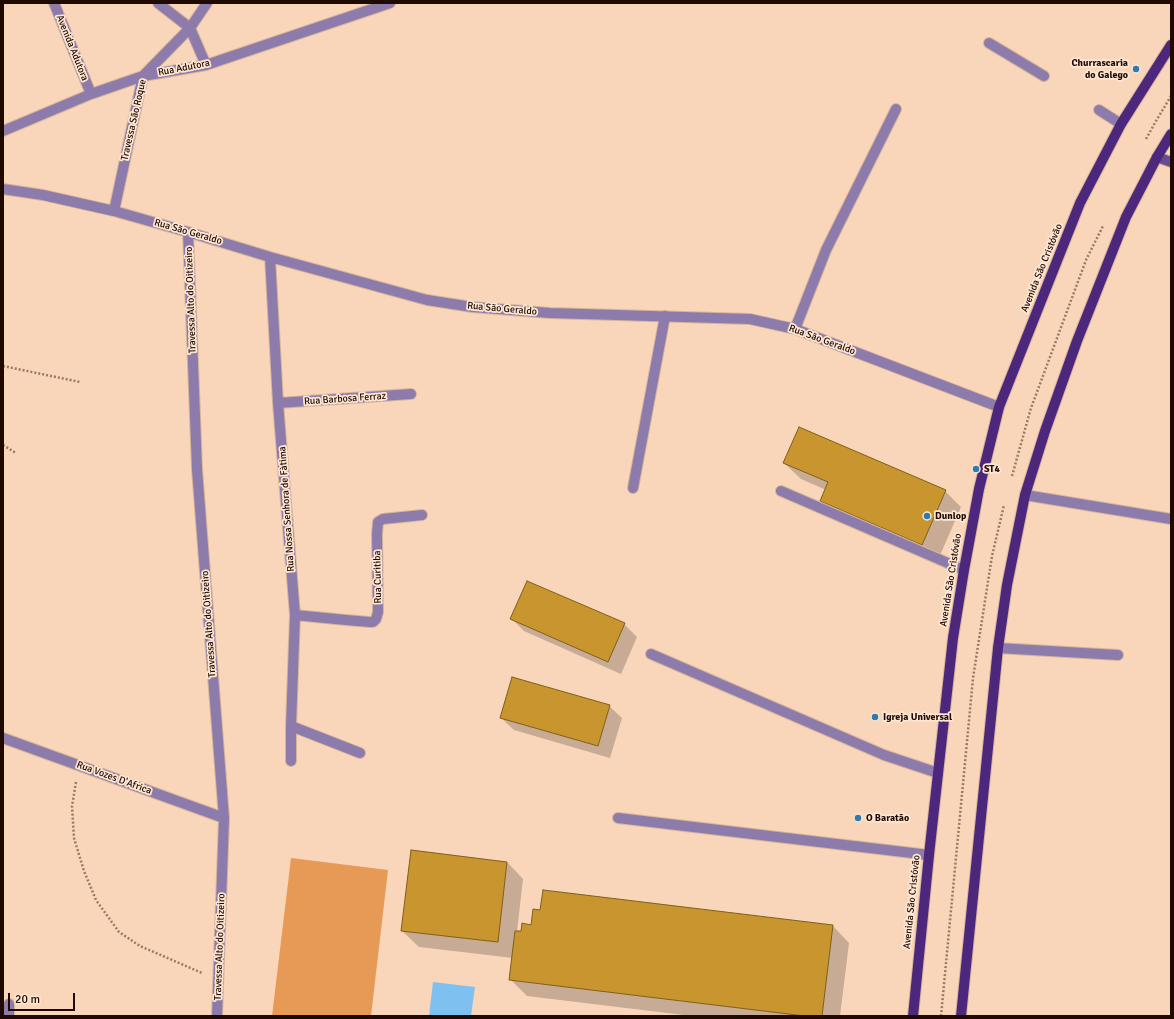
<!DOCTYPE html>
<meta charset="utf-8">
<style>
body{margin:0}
#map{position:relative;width:1174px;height:1019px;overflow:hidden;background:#f9d6b9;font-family:Signika,sans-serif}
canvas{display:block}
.frame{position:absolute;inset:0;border:4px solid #1e0a00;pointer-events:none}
.scale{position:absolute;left:8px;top:993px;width:67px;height:18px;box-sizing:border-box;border:2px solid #1e0a00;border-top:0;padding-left:5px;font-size:12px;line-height:14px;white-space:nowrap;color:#1e0a00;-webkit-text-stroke:3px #fee6d2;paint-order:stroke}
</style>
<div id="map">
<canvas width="1174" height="1019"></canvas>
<div class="frame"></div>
<div class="scale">20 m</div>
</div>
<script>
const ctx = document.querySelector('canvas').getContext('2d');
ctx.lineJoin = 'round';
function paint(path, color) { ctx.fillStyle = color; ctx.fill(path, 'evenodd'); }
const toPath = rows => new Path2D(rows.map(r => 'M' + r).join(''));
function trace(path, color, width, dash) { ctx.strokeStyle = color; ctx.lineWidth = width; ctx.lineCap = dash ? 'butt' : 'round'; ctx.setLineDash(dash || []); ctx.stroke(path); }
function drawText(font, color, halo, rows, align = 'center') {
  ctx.font = font + ' Signika,sans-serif'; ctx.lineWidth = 3.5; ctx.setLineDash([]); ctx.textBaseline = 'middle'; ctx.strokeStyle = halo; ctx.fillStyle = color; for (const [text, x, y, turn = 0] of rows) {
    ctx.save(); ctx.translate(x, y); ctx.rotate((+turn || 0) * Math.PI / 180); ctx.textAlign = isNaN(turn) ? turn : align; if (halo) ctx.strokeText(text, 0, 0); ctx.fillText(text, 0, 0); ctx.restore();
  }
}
const green = toPath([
 [291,858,388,870,371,1016,272,1016]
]);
const water = toPath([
 [433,982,475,987,471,1016,429,1016]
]);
const shadow = toPath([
 [784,463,945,491,961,507,938,560,838,517,821,501,826,490,801,479],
 [511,618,624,624,637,637,621,674,524,631],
 [609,706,622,718,610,758,514,730,501,718],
 [507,862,523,879,517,932,522,932,532,926,833,926,849,943,840,1016,692,1016,527,996,510,979,513,958,419,947,402,931]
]);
const building = toPath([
 [799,427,946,490,922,545,820,501,828,482,783,463,799,427],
 [527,581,625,623,608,662,510,619,527,581],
 [512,677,610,705,598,746,500,718,512,677],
 [411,850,507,862,498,942,401,931,411,850],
 [543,890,833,925,822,1016,805,1016,509,980,515,931,521,931,522,923,531,925,533,909,540,910,543,890]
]);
const path = toPath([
 [1146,139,1156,121,1171,96],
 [3,366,80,382],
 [3,445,16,453],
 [1012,476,1031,408,1086,260,1103,226],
 [76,782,72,806,74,838,84,871,96,900,119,932,140,946,202,973],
 [941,1016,973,678,992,556,1004,505]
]);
const lane = toPath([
 [989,43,1044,76],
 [1099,110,1121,124],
 [795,329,826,250,896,109],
 [633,488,665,316],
 [781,491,964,570],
 [1025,495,1171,519],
 [998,648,1118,655],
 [651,654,884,755,938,773],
 [618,818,929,855]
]);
const street = toPath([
 [54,3,91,94],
 [158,3,190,28,206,65],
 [3,131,91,94,143,76,206,65,390,3],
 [3,189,43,195,114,211,188,232,270,257,427,300,472,307,550,313,750,319,795,329,999,407],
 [114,211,143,76,190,28,207,3],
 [188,232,197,469,224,818,217,1016],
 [270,257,278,403,295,615,291,726,291,761],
 [278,403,411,394],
 [295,615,346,620,370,622,373,622,376,619,378,612,377,534,378,522,383,519,422,515],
 [291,726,360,753],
 [3,738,224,818],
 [9,1004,9,1016]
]);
const secondary = toPath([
 [1157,157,1171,162]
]);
const primary = toPath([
 [913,1016,929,855,953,638,964,570,979,489,999,407,1080,203,1121,124,1171,45],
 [961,1016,998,648,1007,585,1025,495,1045,431,1077,341,1126,217,1157,157,1171,134]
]);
const markers = [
 [1136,69,4,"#2e7cae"],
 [976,469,4,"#2e7cae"],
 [927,516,4,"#2e7cae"],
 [875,717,4,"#2e7cae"],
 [858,818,4,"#2e7cae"]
];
const streetNames = [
 ["Avenida Adutora",72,48,68],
 ["Rua Adutora",184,68,-11],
 ["Travessa São Roque",134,120,-77],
 ["Rua São Geraldo",188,232,16],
 ["Avenida São Cristóvão",1042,268,-68],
 ["Travessa Alto do Oitizeiro",191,300,-92],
 ["Rua São Geraldo",502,309,5],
 ["Rua São Geraldo",822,340,20],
 ["Rua Barbosa Ferraz",345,399,-4],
 ["Rua Nossa Senhora de Fàtima",287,509,-94],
 ["Rua Curitiba",378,577,-91],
 ["Avenida São Cristóvão",951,580,-81],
 ["Travessa Alto do Oitizeiro",209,624,-94],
 ["Rua Vozes D'Africa",114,778,20],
 ["Avenida São Cristóvão",912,902,-84],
 ["Travessa Alto do Oitizeiro",220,947,-88]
];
const poiNames = [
 ["Churrascaria",1128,63,"right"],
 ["do Galego",1128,75,"right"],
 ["ST4",984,469],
 ["Dunlop",935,516],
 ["Igreja Universal",883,717],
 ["O Baratão",866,818]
];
paint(green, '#e69a56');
paint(water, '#7ec1f1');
paint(shadow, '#0003');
paint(building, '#c8952f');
trace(building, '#7f5e1b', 1);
trace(lane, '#d6b59b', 12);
trace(street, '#d6b59b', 12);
trace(secondary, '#d6b59b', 12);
trace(primary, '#d6b59b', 12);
trace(path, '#967a66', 2.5, [2, 2]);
trace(lane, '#8d7cab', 10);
trace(street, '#8d7cab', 10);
trace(secondary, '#674c90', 10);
trace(primary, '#4d277b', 10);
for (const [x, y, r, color] of markers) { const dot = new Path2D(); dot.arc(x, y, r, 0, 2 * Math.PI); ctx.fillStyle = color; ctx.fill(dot); trace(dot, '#fee6d2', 1.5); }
drawText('10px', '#1e0a00', '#fee6d2', streetNames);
drawText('bold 10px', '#1e0a00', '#fee6d2', poiNames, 'left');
</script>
